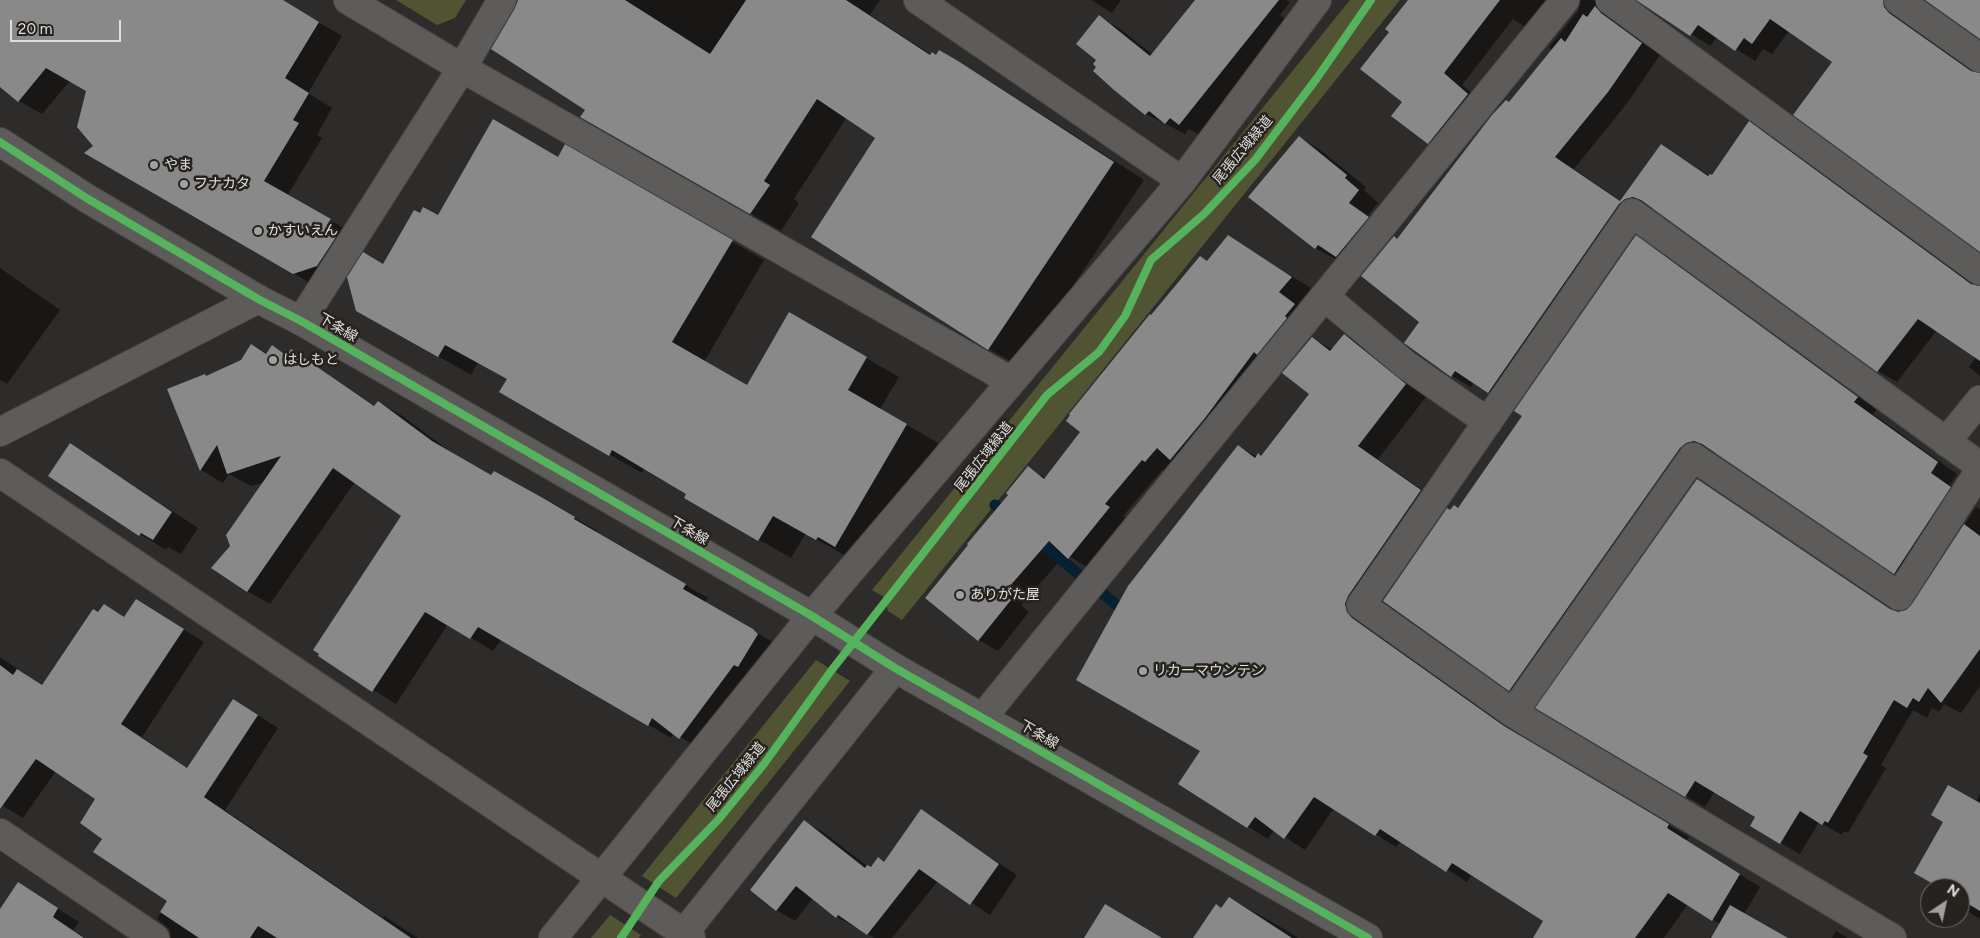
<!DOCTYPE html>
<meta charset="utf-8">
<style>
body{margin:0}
#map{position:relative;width:1980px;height:938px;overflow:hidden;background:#2e2c2a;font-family:Figtree,sans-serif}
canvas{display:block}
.north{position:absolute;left:1920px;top:878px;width:50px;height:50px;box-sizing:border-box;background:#26231e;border:1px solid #716e6a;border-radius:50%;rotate:34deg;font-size:14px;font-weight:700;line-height:20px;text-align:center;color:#e1dfdc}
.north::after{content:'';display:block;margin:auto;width:18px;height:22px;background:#a2a09e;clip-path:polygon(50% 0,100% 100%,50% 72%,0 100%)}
.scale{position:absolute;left:10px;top:20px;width:111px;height:22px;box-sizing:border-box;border:2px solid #e1dfdc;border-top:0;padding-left:6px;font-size:15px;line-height:18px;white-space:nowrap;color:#e1dfdc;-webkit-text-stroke:4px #26231e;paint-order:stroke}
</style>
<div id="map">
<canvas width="1980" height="938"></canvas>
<div class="north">N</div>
<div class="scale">20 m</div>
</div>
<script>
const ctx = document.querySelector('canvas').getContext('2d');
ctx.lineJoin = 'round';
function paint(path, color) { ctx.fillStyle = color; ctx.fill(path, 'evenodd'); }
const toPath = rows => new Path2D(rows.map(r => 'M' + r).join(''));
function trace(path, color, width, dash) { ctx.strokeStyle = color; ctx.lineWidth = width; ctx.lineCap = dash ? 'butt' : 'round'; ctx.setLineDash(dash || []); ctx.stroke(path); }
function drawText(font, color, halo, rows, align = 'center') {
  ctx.font = font + ' Figtree,"Noto Sans JP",sans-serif'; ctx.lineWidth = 5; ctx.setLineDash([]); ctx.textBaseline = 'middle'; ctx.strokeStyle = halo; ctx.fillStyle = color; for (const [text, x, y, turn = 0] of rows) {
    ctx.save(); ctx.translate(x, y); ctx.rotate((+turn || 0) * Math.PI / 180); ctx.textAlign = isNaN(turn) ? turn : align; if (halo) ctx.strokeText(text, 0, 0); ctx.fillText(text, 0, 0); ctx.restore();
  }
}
const green = toPath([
 [396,0,466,0,455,18,437,25],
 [1350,0,1400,0,902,620,888,611,884,597,872,590],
 [816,660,850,681,676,898,642,876],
 [610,915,641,935,639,938,591,938]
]);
const shadow = toPath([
 [0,0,281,0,342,36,308,93,332,108,317,135,322,138,287,196,354,234,317,287,86,153,94,146,87,91,70,81,42,114,19,101,0,85],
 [518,0,880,0,870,15,932,55,936,56,940,51,988,80,1144,180,1019,366,989,349,877,137,847,117,794,199,799,203,781,231,582,117,586,109,517,8],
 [1091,0,1121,0,1112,13],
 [1196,0,1287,0,1290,2,1280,15,1290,23,1199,135,1189,129,1185,134,1146,114,1095,71,1098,67,1099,17,1119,28,1153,55],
 [1409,0,1575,0,1542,38,1513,19,1462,85,1487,106,1448,154,1429,143,1404,102,1391,31],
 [1581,0,1619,0,1615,19,1660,55,1628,102,1574,169,1621,201,1662,146,1712,177,1749,123,1769,134,1980,288,1980,376,1969,367,1976,357,1937,330,1897,382,1878,371,1653,208,1645,210,1508,403,1474,382,1471,387,1452,376,1406,342,1421,322,1398,240,1552,50,1549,47,1578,11],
 [1640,0,1907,0,1903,18,1908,25,1980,75,1980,250,1834,61,1789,31,1772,54,1763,49,1755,61,1717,37,1710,46],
 [1299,137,1319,149,1366,187,1364,190,1378,203,1368,215,1388,229,1357,267,1338,256,1335,259,1315,248],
 [565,146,764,260,704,362,748,387,790,314,899,377,880,409,938,443,868,565,849,558,806,533,791,558,686,498,688,493,645,468,642,473,501,392,508,379,478,362,471,375,357,310,384,265,420,215,439,217,558,158],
 [1228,237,1311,288,1298,304,1313,316,1165,472,1162,470,1123,516,1128,519,1088,568,1066,554,1021,605,1029,612,998,651,979,640,1010,495,1028,468,1046,478,1082,432,1152,316,1208,262],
 [1636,237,1655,248,1877,409,1873,414,1957,474,1950,485,1969,499,1914,584,1717,453,1706,454,1529,701,1510,690,1384,601,1451,512,1458,509,1524,416],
 [0,268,60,310,7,384,0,380],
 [1344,335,1365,347,1426,397,1378,459,1441,503,1368,608,1367,625,1372,631,1525,739,1689,837,1686,841,1760,887,1744,914,1785,938,1712,938,1720,924,1688,904,1664,938,1534,938,1545,920,1472,875,1467,882,1401,841,1396,847,1334,808,1305,850,1274,830,1268,839,1180,784,1202,750,1238,446,1257,457,1262,457,1311,394,1312,338,1333,350],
 [252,345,267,354,272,347,288,356,291,351,375,406,378,402,401,415,455,455,492,477,541,498,597,531,596,533,708,598,705,603,776,644,703,751,674,733,671,738,502,639,493,651,448,624,396,704,319,656,403,516,355,482,270,604,247,591,232,547,265,482,251,486,229,474,223,483,201,470,169,390,205,375,208,377,242,361],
 [70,444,198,528,181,554,168,547,166,550,140,534],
 [1697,480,1896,612,1906,611,1913,605,1976,507,1980,509,1980,686,1961,713,1944,704,1939,712,1932,708,1927,718,1913,710,1881,765,1886,768,1848,833,1844,831,1842,835,1819,822,1800,854,1751,826,1757,817,1715,791,1705,807,1537,708],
 [99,613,125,618,157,613,204,642,142,737,188,769,234,700,278,728,225,810,383,918,384,916,418,938,171,938,170,930,157,919,168,901,103,838,97,799,56,771,23,818,0,804,0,657,43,686],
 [1980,793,1980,919,1960,907,1960,888,1939,888],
 [921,811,1017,875,990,915,938,881,892,938,874,938,837,917,813,898,795,921,776,910,804,822,823,832,871,869,885,863],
 [18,884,79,922,73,930,85,938,0,938,0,911],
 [1229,898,1286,930,1298,938,1195,938],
 [1836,931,1848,938,1832,938]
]);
const stream = toPath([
 [995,505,1009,517],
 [1033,537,1129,615]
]);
const building = toPath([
 [0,0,283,0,319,22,285,78,309,93,293,120,299,123,264,181,331,219,327,225,331,227,328,232,336,237,317,266,293,274,84,153,93,146,77,127,86,91,46,68,18,102,0,87],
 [518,0,625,0,710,54,746,0,846,0,930,55,932,52,936,55,939,50,958,61,1114,162,988,350,811,237,875,138,817,99,764,181,770,185,750,214,580,117,585,110,491,49,515,8],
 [1195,0,1279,0,1179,125,1170,118,1165,124,1149,111,1145,115,1114,90,1093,71,1096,67,1093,64,1096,60,1076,44,1099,15,1150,56],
 [1408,0,1500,0,1444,73,1468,94,1428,144,1391,116,1402,102,1360,69,1389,32,1385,29],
 [1636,0,1883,0,1884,7,1889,13,1971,71,1980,73,1980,252,1793,115,1832,62,1770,19,1752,44,1744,38,1735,51,1698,25,1690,36],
 [1925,0,1980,0,1980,39],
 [1595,6,1601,13,1642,43,1608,92,1555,157,1620,201,1661,144,1708,176,1710,174,1712,175,1749,121,1971,284,1980,286,1980,361,1918,319,1877,372,1641,200,1633,197,1625,199,1619,204,1488,393,1455,371,1451,377,1404,343,1419,322,1361,276,1394,236,1397,239,1492,115,1506,100,1509,102,1561,38,1565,42,1583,14,1587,17],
 [493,119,558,157,565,144,733,240,672,342,747,385,789,312,867,357,848,390,907,424,835,547,818,537,816,540,773,516,758,541,684,498,686,494,612,450,609,456,499,392,507,379,445,345,438,357,356,311,347,277,363,252,383,264,414,210,420,213,423,207,438,215],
 [1299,136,1347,175,1345,178,1359,190,1349,203,1369,217,1336,257,1318,245,1315,249,1248,197],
 [1228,235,1292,277,1279,292,1295,304,1285,316,1287,318,1257,355,1254,352,1205,418,1170,460,1157,448,1145,462,1142,460,1105,504,1110,507,1068,559,1049,541,1003,594,1011,600,978,641,925,598,968,545,967,544,1008,495,1006,493,1028,466,1044,479,1080,432,1066,421,1070,415,1069,414,1150,314,1151,315,1200,256,1207,261],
 [1636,235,1858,397,1854,402,1938,462,1931,473,1951,487,1894,574,1702,444,1694,441,1686,443,1680,448,1509,691,1383,601,1447,508,1450,510,1454,505,1458,508,1522,416,1514,411],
 [1344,334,1406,384,1358,446,1421,490,1348,596,1345,604,1347,612,1352,618,1504,726,1669,824,1667,828,1740,874,1712,921,1668,893,1635,938,1533,938,1543,921,1452,863,1446,872,1380,829,1375,836,1314,797,1284,839,1255,817,1247,828,1178,784,1200,751,1076,680,1128,586,1238,445,1255,458,1258,453,1261,456,1309,394,1282,373,1312,337,1330,351],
 [251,344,266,354,272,345,287,356,291,349,374,406,378,401,432,441,491,475,494,471,541,497,575,517,574,519,686,584,683,589,753,629,758,634,738,667,734,665,679,739,652,718,648,726,478,627,470,639,425,612,372,692,318,656,319,654,313,650,401,516,333,468,247,592,211,568,230,546,226,535,281,456,227,474,217,445,200,471,167,389,205,374,206,376,241,360],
 [70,443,172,512,153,540,141,533,139,536,48,476],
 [1697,479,1890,609,1898,612,1906,610,1912,604,1964,524,1980,536,1980,649,1941,703,1928,688,1919,702,1913,698,1907,708,1894,700,1863,753,1868,756,1828,823,1825,821,1822,825,1800,811,1780,844,1750,826,1755,817,1695,781,1685,797,1535,708],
 [136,599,184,629,121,724,187,768,233,699,258,715,204,797,411,938,277,938,258,926,250,938,199,938,160,912,167,901,93,852,102,839,80,823,95,799,36,759,0,809,0,665,13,675,17,669,42,685,93,609,98,612,104,604,124,617],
 [1948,785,1980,803,1980,911,1960,899,1960,888,1940,888,1914,873,1943,822,1931,815],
 [921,809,999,864,970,905,919,869,867,935,838,915,836,918,796,886,776,911,750,890,804,820,865,868,867,865,871,867,878,857,884,862],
 [18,882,58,908,53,917,84,938,0,938,0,909],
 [1229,897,1292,938,1193,938,1216,904,1221,908],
 [1105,904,1162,938,1084,938],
 [1730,905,1788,938,1711,938]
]);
const path = toPath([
 [1191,225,1255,160,1317,78,1371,0],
 [874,617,1047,395,1099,352,1125,316,1139,286],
 [662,879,718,820,764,764,833,669]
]);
const minor = toPath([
 [348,0,462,68,1011,381],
 [918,0,1182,181],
 [1610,0,1980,271],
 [1898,0,1980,58],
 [1325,297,1406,365,1488,422],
 [301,321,462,68,502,0],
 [0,432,258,299],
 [1946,442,1980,400],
 [0,473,691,938],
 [1513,713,1693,457,1899,596,1980,470],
 [983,717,1565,0],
 [0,833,155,938],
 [553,938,812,616,1182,181,1317,0],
 [680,938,895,668],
 [1892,938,1513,713,1361,605,1632,213,1980,466]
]);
const tertiary = toPath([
 [0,142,88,199,258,299,301,321,812,616,895,668,1368,938]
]);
const cycleway = toPath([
 [0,142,88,199,258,299,301,321,812,616,895,668,1368,938],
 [621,938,659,881,718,820,764,764,831,671,1047,395,1099,352,1125,316,1151,260,1204,214,1255,160,1317,78,1371,0]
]);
const markers = [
 [154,165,5,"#a2a09e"],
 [184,184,5,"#a2a09e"],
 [258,231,5,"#a2a09e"],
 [273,360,5,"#a2a09e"],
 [960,595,5,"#a2a09e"],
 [1143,671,5,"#a2a09e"]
];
const streetNames = [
 ["尾張広域緑道",1243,150,-50],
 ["下条線",338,328,30],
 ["尾張広域緑道",984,457,-52],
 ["下条線",689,531,30],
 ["下条線",1039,735,30],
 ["尾張広域緑道",736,777,-51]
];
const poiNames = [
 ["やま",164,165],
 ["フナカタ",194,184],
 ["かすいえん",268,231],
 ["はしもと",283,360],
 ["ありがた屋",970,595],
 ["リカーマウンテン",1153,671]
];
paint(green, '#515433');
paint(shadow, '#0007');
trace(stream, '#072032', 11);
paint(building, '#8a898a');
trace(minor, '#4b4947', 30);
trace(tertiary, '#4b4947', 30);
trace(path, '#676664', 3, [2.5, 4]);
trace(minor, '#5e5c5a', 28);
trace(tertiary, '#5e5c5a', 28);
trace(cycleway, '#56b35d', 8);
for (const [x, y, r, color] of markers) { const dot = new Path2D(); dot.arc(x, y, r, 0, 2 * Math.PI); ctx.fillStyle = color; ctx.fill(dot); trace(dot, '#26231e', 2); }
drawText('14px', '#e1dfdc', '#26231e', streetNames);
drawText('14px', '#e1dfdc', '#26231e', poiNames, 'left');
</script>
